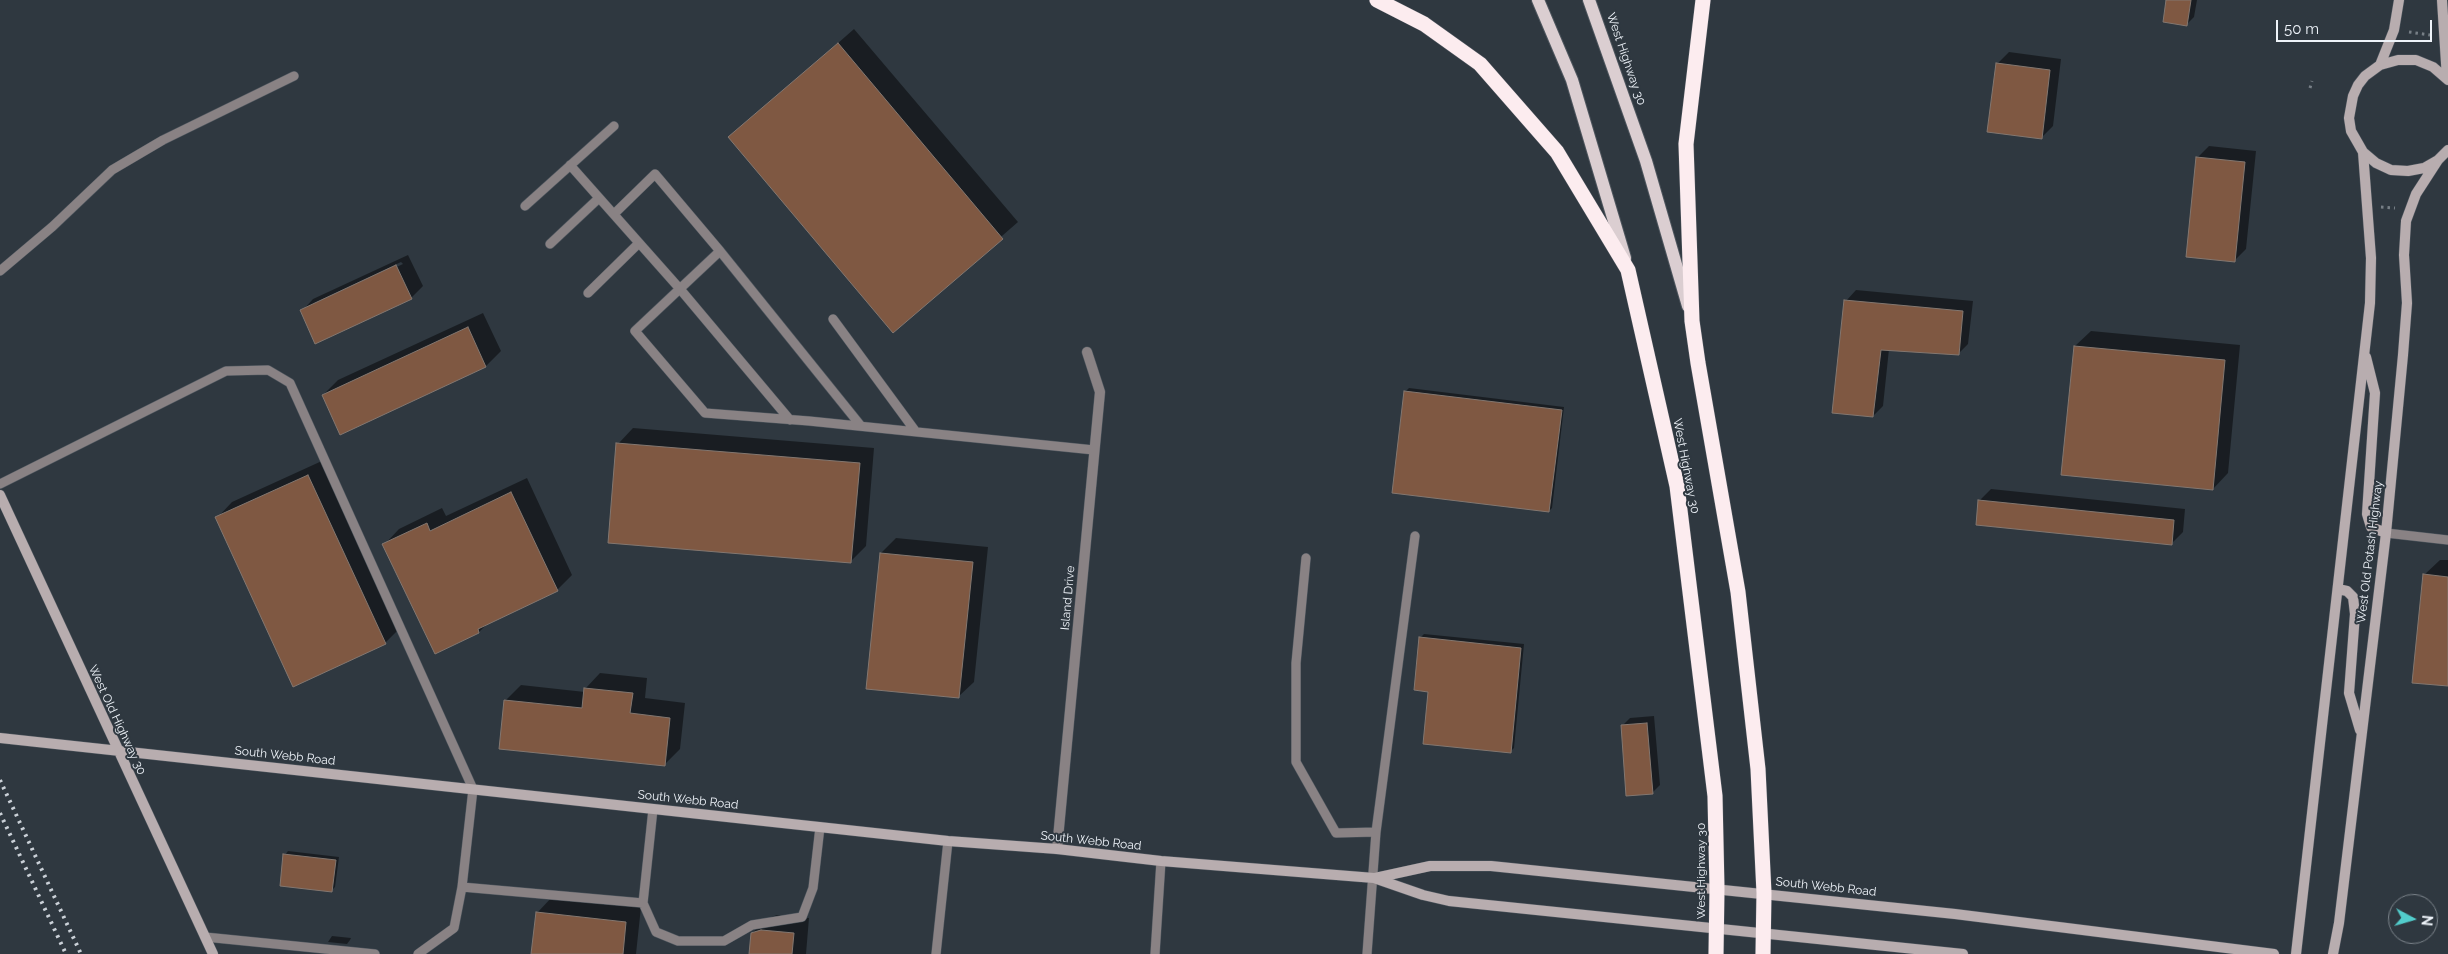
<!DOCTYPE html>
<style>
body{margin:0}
#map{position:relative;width:2448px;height:954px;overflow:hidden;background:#2f3840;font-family:Raleway,sans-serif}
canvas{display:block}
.north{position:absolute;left:2388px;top:894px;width:50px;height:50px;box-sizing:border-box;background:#2f3840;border:1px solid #7b838a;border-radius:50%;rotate:96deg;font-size:14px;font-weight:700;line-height:20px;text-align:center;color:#eef3f9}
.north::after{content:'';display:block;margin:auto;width:18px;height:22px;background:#52cdcc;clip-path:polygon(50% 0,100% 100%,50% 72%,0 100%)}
.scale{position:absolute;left:2276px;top:20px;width:156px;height:22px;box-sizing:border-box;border:2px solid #eef3f9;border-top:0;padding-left:6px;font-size:15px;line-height:18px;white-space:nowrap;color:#eef3f9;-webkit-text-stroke:4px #2f3840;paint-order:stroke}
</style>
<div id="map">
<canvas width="2448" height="954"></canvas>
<div class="north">N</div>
<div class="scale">50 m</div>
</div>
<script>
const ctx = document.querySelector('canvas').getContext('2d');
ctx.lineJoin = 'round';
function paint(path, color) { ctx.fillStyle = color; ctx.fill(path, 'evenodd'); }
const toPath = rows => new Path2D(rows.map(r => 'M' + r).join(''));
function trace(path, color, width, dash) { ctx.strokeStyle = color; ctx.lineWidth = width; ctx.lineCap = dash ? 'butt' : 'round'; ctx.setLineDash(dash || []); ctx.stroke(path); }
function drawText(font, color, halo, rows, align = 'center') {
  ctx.font = font + ' Raleway,sans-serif'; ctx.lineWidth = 4; ctx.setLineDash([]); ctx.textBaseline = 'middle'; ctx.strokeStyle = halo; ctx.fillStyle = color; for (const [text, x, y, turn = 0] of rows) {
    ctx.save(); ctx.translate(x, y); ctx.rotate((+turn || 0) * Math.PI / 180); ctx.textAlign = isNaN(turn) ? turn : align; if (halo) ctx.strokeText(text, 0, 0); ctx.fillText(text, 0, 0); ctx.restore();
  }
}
const shadow = toPath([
 [2168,0,2197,0,2194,17,2186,25],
 [854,29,1018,222,893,331,730,138],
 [2009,52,2061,59,2053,126,2041,138,1997,64],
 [2209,146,2256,151,2246,249,2234,261,2197,158],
 [408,255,423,286,411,298,302,311,313,299],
 [401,262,403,264,314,305,314,303],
 [1856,290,1973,301,1968,344,1958,354,1889,349,1883,406,1873,416,1846,301],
 [483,313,501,351,486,366,323,395,338,380],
 [2091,331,2240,345,2228,473,2213,489,2075,346],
 [1409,388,1564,407,1552,508,1549,511,1405,392],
 [633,428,874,448,866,546,851,561,618,444],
 [324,460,400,628,385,643,217,518,232,502],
 [527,478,572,575,557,590,488,623,479,632,384,545,399,529,442,508,446,516],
 [1991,489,2185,509,2183,532,2171,544,1979,501],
 [896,538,988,547,974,682,958,697,881,553],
 [2440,560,2448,560,2448,685,2424,575],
 [1424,634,1524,644,1514,748,1510,752,1429,691,1420,638],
 [600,673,647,678,645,698,685,703,680,749,665,764,505,701,521,685,585,692,585,689],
 [1654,716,1660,785,1652,793,1622,726,1630,718],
 [288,851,339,857,335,887,332,890,285,855],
 [552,897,641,907,636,954,532,954,537,913],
 [777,915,809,918,806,954,750,954,752,933,768,918],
 [332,936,351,938,350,940,347,944,328,942]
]);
const building = toPath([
 [2166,0,2191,0,2187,26,2163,22,2166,0],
 [838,43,1003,239,893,333,728,137,838,43],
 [1996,63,2050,70,2042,139,1987,132,1996,63],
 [2196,157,2245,162,2235,262,2186,257,2196,157],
 [396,265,412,299,315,344,300,310,396,265],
 [1844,300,1963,311,1959,355,1881,350,1873,417,1832,413,1844,300],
 [468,327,486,367,340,435,322,395,468,327],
 [2074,346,2225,360,2213,490,2061,475,2074,346],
 [1404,391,1562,410,1549,512,1392,493,1404,391],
 [616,443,860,463,851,563,608,543,616,443],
 [308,475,386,644,293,687,215,517,308,475],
 [511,492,558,591,478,629,479,633,435,654,382,544,427,523,430,531,511,492],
 [1978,500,2174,520,2172,545,1976,525,1978,500],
 [880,553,973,562,959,698,866,689,880,553],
 [2423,574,2448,577,2448,686,2412,683,2423,574],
 [1419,637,1521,648,1511,753,1423,744,1428,692,1414,690,1419,637],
 [584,688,633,693,630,713,670,718,665,766,499,749,504,700,582,708,584,688],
 [1647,723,1653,794,1626,796,1621,725,1647,723],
 [283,854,336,860,332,892,280,886,283,854],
 [536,912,626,922,623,954,531,954,536,912],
 [761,930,794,933,792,954,749,954,751,933,761,930]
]);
const path = toPath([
 [2409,32,2430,35],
 [2310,88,2312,81],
 [2381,207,2395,208]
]);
const lane = toPath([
 [570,165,680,289,790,420],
 [525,206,614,126],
 [614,214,655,174,720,251],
 [550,244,599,198],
 [0,271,52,227,112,170,163,140,294,76],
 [588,293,639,243],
 [833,319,916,432],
 [861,426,720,251,635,331,705,413,809,421,1094,450],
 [0,484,226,371,268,370,290,383,473,789,462,887,454,928,418,954],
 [2386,533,2448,540],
 [1306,558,1296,663,1296,762,1336,833,1376,832],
 [653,809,643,903,656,932,678,941,724,941,752,925,802,917,813,888,820,827],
 [462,887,643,903],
 [205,937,375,954],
 [936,954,948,841],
 [1155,954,1161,861],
 [1367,954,1376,832,1415,536]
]);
const street = toPath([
 [1057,849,1100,392,1087,352]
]);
const secondary = toPath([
 [2442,0,2447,79],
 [2380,65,2394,30,2399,0],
 [2448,80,2433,67,2416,60,2398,60,2380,65,2365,76,2358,85,2353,96,2349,118,2351,131,2363,152,2376,163,2391,170,2408,171,2424,168,2438,160,2448,150],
 [2366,357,2375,393,2367,514,2371,527,2386,533],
 [0,495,213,954],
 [2338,589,2347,591,2353,597,2355,614,2349,693,2360,730],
 [0,738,948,841,1057,849,1161,861,1374,878,1423,895,1449,901,1963,954],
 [1375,878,1430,866,1491,866,1955,914,2274,954],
 [2296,954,2370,303,2371,258,2363,152],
 [2333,954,2339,923,2386,533,2403,355,2407,303,2404,255,2406,221,2416,194,2438,160]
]);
const primary = toPath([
 [1538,0,1572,80,1625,258],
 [1589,0,1646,161,1688,306]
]);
const highway = toPath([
 [1377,0,1424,24,1480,64,1557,152,1628,270,1677,486,1715,796,1717,889,1716,954],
 [1703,0,1686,144,1692,321,1698,363,1738,592,1758,769,1764,893,1763,954]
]);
const rail = toPath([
 [0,780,81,954],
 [0,813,66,954]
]);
const streetNames = [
 ["West Highway 30",1626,59,71],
 ["West Highway 30",1686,466,79],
 ["West Old Potash Highway",2370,552,-83],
 ["Island Drive",1068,598,-85],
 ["West Old Highway 30",117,720,65],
 ["South Webb Road",285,756,6],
 ["South Webb Road",688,800,6],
 ["South Webb Road",1091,841,6],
 ["West Highway 30",1701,871,-90],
 ["South Webb Road",1826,887,6]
];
paint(shadow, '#0007');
paint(building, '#7f5842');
trace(building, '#837770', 1);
trace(lane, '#4e565e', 10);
trace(street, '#4e565e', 11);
trace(secondary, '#4e565e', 11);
trace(primary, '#4e565e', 14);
trace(highway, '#4e565e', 16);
trace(path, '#777f86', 3, [2.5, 4]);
trace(lane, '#898284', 9);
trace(street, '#898284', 10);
trace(secondary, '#b8adaf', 10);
trace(primary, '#dbced1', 12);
trace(highway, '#fcecef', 15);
trace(rail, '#cad0d7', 4, [2.5, 5]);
drawText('12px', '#eef3f9', '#2f3840', streetNames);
</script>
